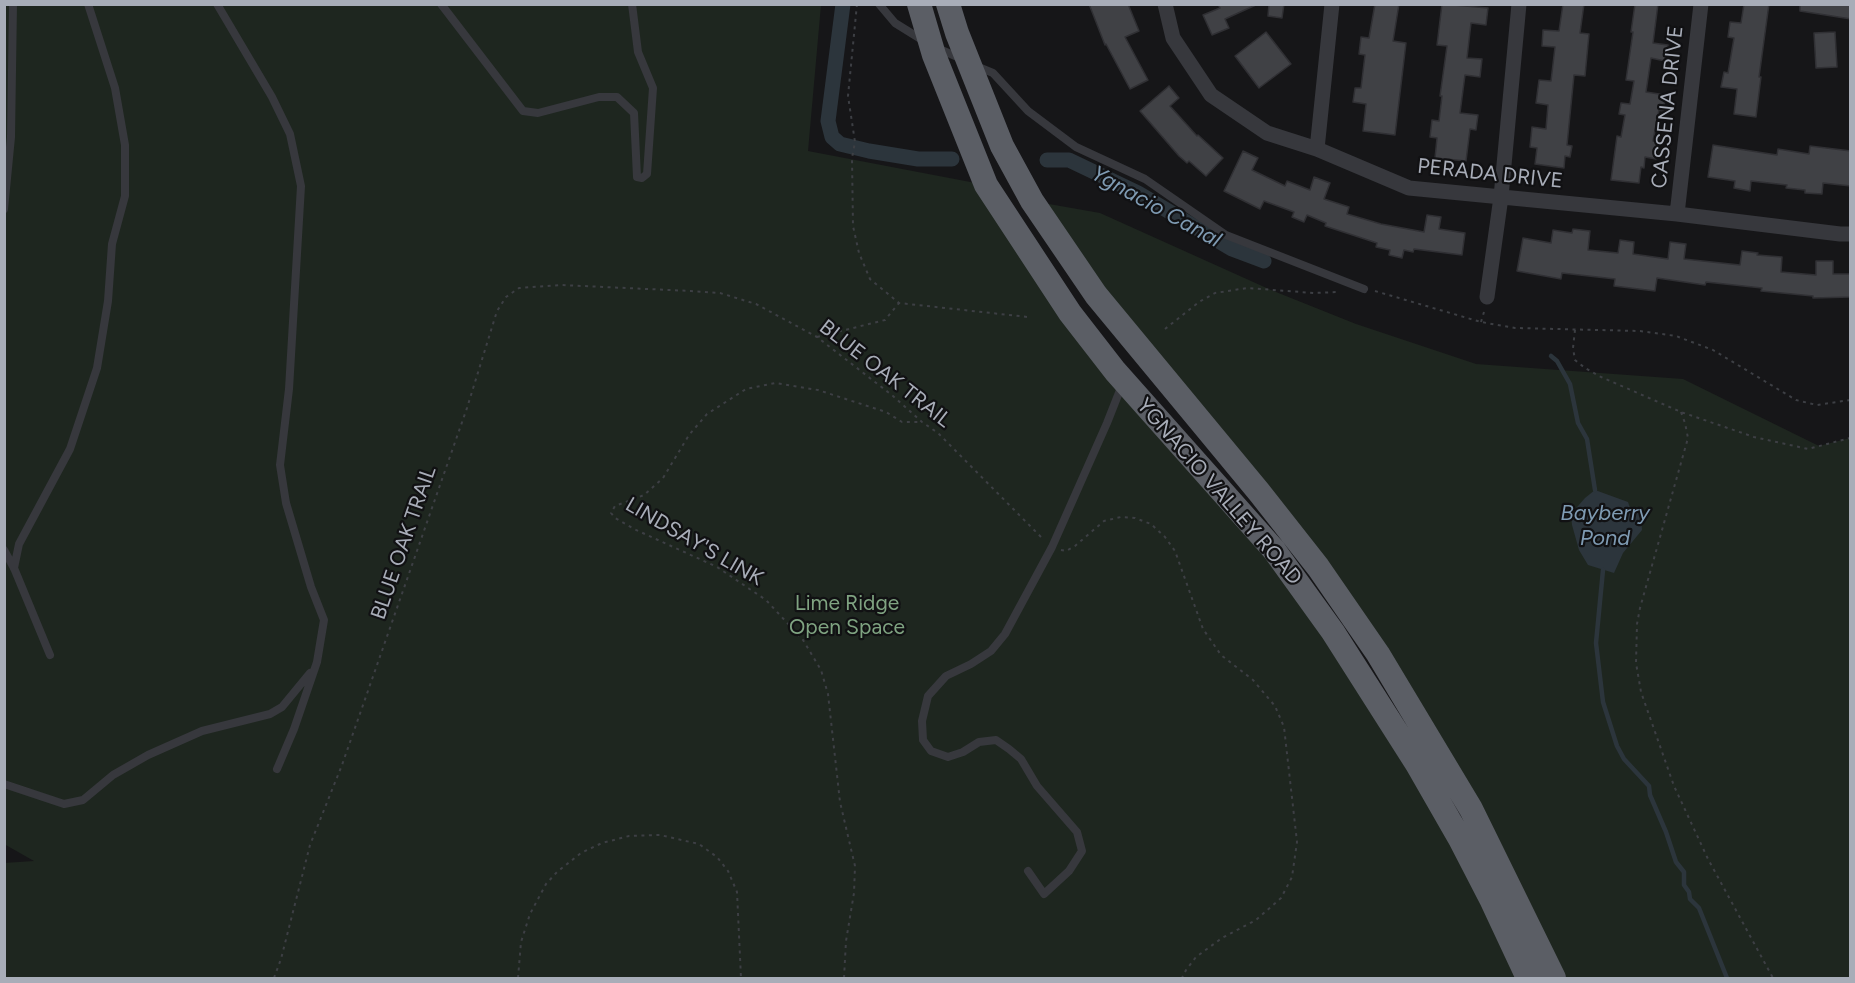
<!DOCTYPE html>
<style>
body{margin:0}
#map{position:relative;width:1855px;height:983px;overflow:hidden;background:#161618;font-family:Figtree,sans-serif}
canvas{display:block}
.frame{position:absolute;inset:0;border:6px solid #a8adb8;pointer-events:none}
</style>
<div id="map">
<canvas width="1855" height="983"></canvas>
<div class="frame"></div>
</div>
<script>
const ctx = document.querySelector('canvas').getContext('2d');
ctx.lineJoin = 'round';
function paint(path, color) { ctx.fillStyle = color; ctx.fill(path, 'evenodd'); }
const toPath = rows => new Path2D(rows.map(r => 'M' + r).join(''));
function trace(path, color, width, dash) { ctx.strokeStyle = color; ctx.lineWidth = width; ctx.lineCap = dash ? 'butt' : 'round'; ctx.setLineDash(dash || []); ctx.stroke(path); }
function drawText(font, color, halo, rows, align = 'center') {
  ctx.font = font + ' Figtree,sans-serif'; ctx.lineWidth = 4.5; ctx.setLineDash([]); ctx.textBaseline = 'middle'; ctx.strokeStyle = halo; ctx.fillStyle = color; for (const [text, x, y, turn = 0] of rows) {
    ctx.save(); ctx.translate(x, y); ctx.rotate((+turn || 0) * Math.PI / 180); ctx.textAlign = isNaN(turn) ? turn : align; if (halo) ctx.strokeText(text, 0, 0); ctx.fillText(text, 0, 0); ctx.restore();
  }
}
const green = toPath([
 [5,5,821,5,808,151,986,185,1026,247,1333,632,1528,978,5,978,4,863,34,861,4,844],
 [1032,201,1100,213,1271,290,1356,324,1476,364,1683,379,1819,446,1850,438,1850,978,1554,978,1411,707]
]);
const water = toPath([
 [1595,490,1628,502,1630,508,1640,508,1642,530,1623,553,1614,573,1588,565,1579,550,1572,525,1571,514,1585,498]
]);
const stream = toPath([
 [1551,356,1557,361,1570,384,1578,423,1587,439,1595,490],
 [1603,570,1596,643,1603,702,1617,746,1624,759,1649,786,1650,795,1666,832,1676,862,1684,872,1684,885,1689,892,1690,899,1699,908,1727,978]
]);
const canal = toPath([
 [843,4,828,121,832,137,840,144,869,151,918,159,952,159],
 [1047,160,1069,160,1138,193,1232,249,1264,261]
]);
const building = toPath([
 [1089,4,1128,4,1139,31,1125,37,1148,80,1130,89,1106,44,1105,45,1089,4],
 [1218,4,1258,4,1225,19,1229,28,1212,35,1203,15,1220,8,1218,4],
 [1269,4,1284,4,1282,18,1268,16,1269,4],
 [1375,4,1399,4,1393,41,1406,43,1395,135,1363,131,1366,104,1353,102,1355,88,1361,88,1365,55,1359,54,1361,37,1369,38,1375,4],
 [1442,4,1488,8,1486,25,1471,23,1467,58,1482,59,1480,77,1465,75,1460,113,1478,115,1476,130,1470,129,1466,161,1435,158,1437,138,1430,137,1432,120,1439,121,1442,96,1440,96,1447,46,1437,45,1442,4],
 [1563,4,1584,4,1580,33,1589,34,1585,76,1574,75,1567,145,1572,146,1570,157,1565,156,1564,168,1535,164,1537,148,1530,147,1532,127,1546,129,1548,105,1536,103,1539,80,1551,81,1555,47,1542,46,1543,30,1559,31,1563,4],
 [1635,4,1658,4,1653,43,1668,45,1665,61,1651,58,1646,92,1666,95,1663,111,1659,110,1653,141,1658,142,1656,159,1645,157,1644,168,1641,167,1639,183,1611,180,1617,136,1621,137,1625,115,1619,114,1621,103,1630,104,1634,81,1626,80,1633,32,1631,32,1635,4],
 [1744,4,1769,4,1759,77,1761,77,1756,117,1734,114,1737,89,1721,87,1724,72,1728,73,1734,38,1728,37,1730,22,1741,23,1744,4],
 [1800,4,1851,4,1851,19,1800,11,1800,4],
 [1266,32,1291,64,1259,88,1235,56,1266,32],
 [1835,32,1837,67,1816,68,1814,33,1835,32],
 [1169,86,1179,98,1170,106,1197,136,1198,135,1223,158,1206,176,1189,161,1187,163,1179,156,1140,111,1169,86],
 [1713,145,1777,155,1778,149,1809,154,1810,146,1851,151,1851,186,1823,183,1822,194,1805,193,1805,190,1786,188,1787,185,1751,181,1750,191,1734,188,1735,181,1708,177,1713,145],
 [1243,151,1258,158,1252,170,1285,186,1287,181,1310,190,1314,177,1330,183,1324,199,1349,207,1347,214,1381,224,1424,232,1427,215,1441,217,1439,229,1465,233,1462,255,1414,249,1413,252,1404,250,1402,258,1389,255,1390,250,1376,247,1377,243,1325,226,1326,223,1307,215,1304,222,1292,217,1294,212,1264,201,1260,209,1224,191,1243,151],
 [1573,229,1590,231,1588,250,1618,253,1620,240,1634,242,1633,254,1668,259,1670,242,1686,244,1684,259,1740,265,1742,251,1758,253,1757,255,1782,257,1781,272,1816,275,1816,261,1833,261,1833,274,1851,274,1851,297,1813,298,1813,296,1761,291,1762,288,1706,282,1705,285,1657,278,1655,291,1614,286,1615,279,1562,273,1561,279,1517,271,1523,238,1551,243,1553,230,1572,233,1573,229]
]);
const path = toPath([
 [857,4,848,96,855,142,852,158,853,226,859,253,870,279,899,303,1028,317],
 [1375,291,1481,322,1515,328,1640,331,1676,336,1713,350,1796,400,1817,405,1850,400],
 [1481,322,1484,312],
 [1165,329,1199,302,1215,293,1247,288,1314,293,1337,292],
 [1575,330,1573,348,1575,360,1585,368,1601,377,1681,412,1754,437,1808,449,1850,438],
 [817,337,885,320,899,303],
 [1681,412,1685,423,1688,438,1640,608,1637,624,1636,663,1641,692,1674,786,1708,859,1773,978],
 [1061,550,1066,551,1075,546,1104,521,1121,517,1135,518,1151,524,1165,537,1175,551,1203,629,1221,655,1253,680,1275,706,1284,727,1297,842,1292,877,1281,898,1256,920,1222,938,1196,957,1186,970,1182,978],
 [274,978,281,959,310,845,342,765,467,408,497,311,506,297,519,288,561,285,691,291,720,293,756,304,817,337,893,396,922,422,938,433,1044,540],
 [518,978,521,942,530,914,546,884,557,872,581,853,602,843,629,836,660,835,699,844,717,857,728,871,737,892,741,978],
 [844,978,846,941,854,893,855,866,840,802,828,694,821,670,803,640,766,600,717,567,634,529,615,518,611,513,615,506,644,495,663,478,689,435,707,414,746,389,775,383,818,390,886,412,902,422,922,422]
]);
const service = toPath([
 [217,4,272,97,290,134,301,186,289,389,280,465,286,503,311,587,324,620,317,662,294,729,277,769],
 [441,4,523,111,538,113,599,97,617,97,634,113,637,177,642,178,647,174,653,88,638,52,632,4],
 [879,4,895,23,924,41],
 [937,48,962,59],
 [976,66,993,73,1028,111,1076,147,1145,179,1226,235,1364,289],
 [4,209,11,137,13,4],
 [4,550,14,568,50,655],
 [14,568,19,544,70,449,97,368,108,301,112,244,125,196,125,145,115,88,88,4],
 [4,784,64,804,83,800,113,775,148,755,202,731,270,714,282,707,310,673],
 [1028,871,1044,894,1069,871,1082,851,1077,832,1037,786,1021,759,1009,749,996,740,979,742,963,752,948,757,931,751,923,740,922,721,928,696,946,676,971,664,991,651,1005,634,1052,547,1107,423,1122,385]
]);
const minor = toPath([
 [1165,4,1173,38,1211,95,1267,133,1317,149,1409,188,1677,214,1840,234,1850,234],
 [1317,149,1332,4],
 [1677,214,1701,4],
 [1487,297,1501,197,1519,4]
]);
const trunk = toPath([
 [919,4,934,55,986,185,1070,313,1115,371,1274,550,1333,632,1417,764,1460,839,1491,899,1528,978],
 [948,4,957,33,1002,146,1032,201,1096,295,1259,492,1318,567,1378,654,1471,809,1554,978]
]);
const streetNames = [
 ["CASSENA DRIVE",1668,107,-84],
 ["PERADA DRIVE",1490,174,6],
 ["BLUE OAK TRAIL",885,374,38],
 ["YGNACIO VALLEY ROAD",1219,492,49],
 ["LINDSAY'S LINK",694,542,30],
 ["BLUE OAK TRAIL",404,543,-71]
];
const parkNames = [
 ["Lime Ridge",847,604],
 ["Open Space",847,628]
];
const waterNames = [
 ["Ygnacio Canal",1156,207,29],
 ["Bayberry",1605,514],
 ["Pond",1605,539]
];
paint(green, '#1e261f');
paint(water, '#2c353c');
trace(stream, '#2c353c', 4.5);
trace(canal, '#2c353c', 15);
paint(building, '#404145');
trace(building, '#303034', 1.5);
trace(path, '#3d3f44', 2, [3, 4.5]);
trace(service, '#37383d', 8);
trace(minor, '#37383d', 15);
trace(trunk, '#5b5e65', 24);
drawText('21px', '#a8adb8', '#111113', streetNames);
drawText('21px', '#7fa381', '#111113', parkNames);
drawText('italic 22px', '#7f9bb3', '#111113', waterNames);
</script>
